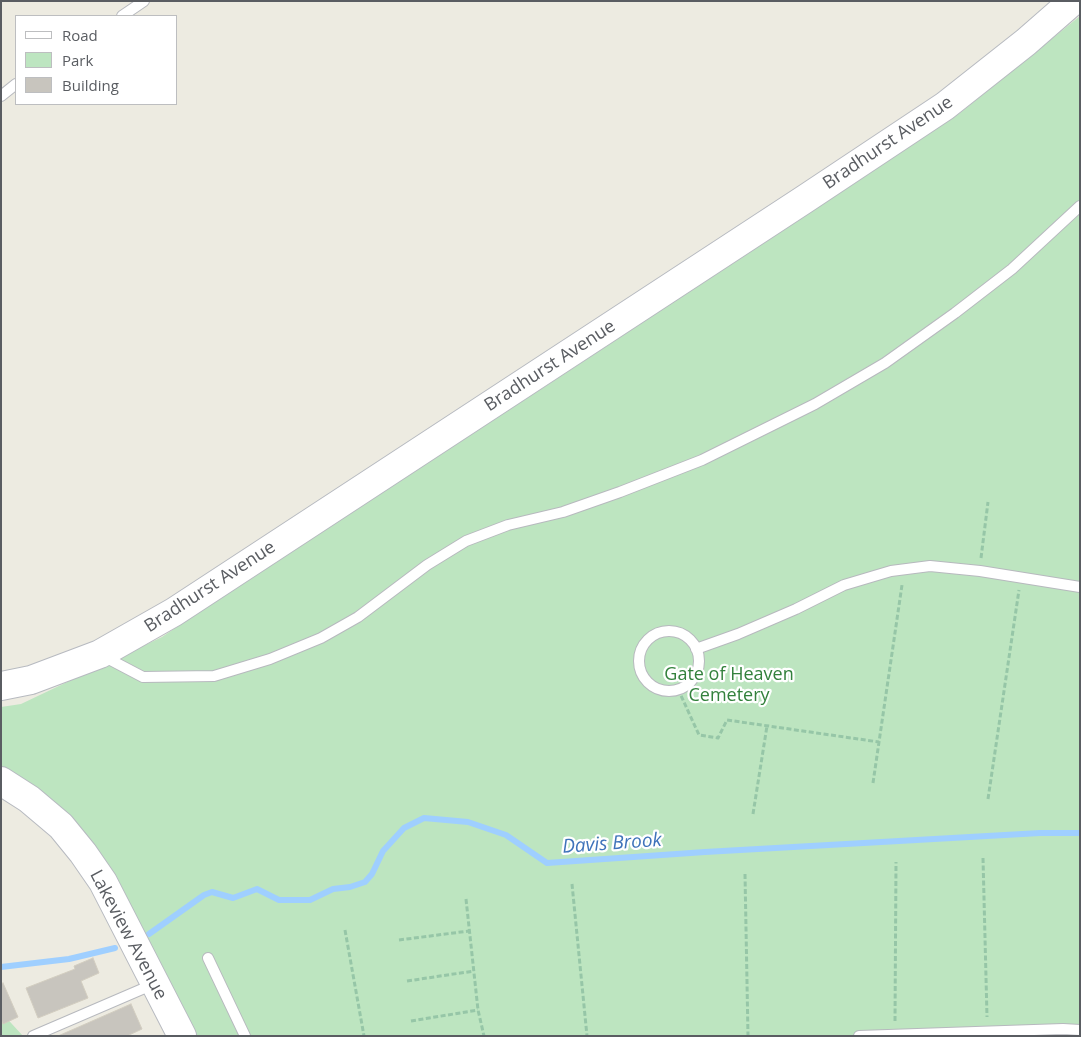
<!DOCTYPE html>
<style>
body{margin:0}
#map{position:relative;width:1081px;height:1037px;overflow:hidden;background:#edebe1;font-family:"Open Sans",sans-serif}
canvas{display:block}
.frame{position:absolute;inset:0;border:2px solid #5a5d62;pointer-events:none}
.legend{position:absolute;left:15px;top:15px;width:162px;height:90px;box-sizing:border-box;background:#fff;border:1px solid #bdbec0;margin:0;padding:6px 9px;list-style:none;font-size:15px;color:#5a5d62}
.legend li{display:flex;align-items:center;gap:10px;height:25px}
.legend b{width:25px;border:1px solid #bdbec0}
</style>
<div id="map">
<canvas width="1081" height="1037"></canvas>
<div class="frame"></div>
<ul class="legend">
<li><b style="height:6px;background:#fff"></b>Road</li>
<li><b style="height:14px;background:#bde5c0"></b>Park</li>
<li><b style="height:14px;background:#c8c5be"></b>Building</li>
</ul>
</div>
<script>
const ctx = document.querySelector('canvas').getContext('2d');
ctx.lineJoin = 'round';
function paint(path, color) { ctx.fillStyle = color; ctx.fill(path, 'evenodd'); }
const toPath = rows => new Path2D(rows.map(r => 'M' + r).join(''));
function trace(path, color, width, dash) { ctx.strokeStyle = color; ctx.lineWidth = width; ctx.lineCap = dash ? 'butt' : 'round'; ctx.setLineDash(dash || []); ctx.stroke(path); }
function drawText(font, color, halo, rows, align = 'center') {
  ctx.font = font + ' "Open Sans",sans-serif'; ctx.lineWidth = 4.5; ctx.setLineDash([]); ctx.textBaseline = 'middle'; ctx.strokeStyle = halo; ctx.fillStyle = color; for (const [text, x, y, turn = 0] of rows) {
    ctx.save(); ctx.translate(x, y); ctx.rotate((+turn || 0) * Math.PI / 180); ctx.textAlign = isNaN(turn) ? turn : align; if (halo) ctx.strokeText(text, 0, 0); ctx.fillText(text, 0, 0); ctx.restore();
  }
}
const green = toPath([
 [1080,16,1080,1036,195,1036,141,926,1,768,1,707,21,704,162,637,278,558,555,380,960,113],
 [1,1012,23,1036,1,1036]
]);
const stream = toPath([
 [149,934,204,895,212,892,233,898,257,889,279,900,310,900,333,889,350,887,365,882,372,874,383,851,404,828,424,818,468,822,506,835,547,863,705,852,1040,833,1080,833],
 [1,967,69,959,115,948]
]);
const building = toPath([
 [93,958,99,973,81,981,88,998,38,1018,26,988,75,969,74,966,93,958],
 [3,983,18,1017,3,1024,1,1019,1,984,3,983],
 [131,1004,142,1029,127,1036,58,1036,131,1004]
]);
const path = toPath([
 [981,558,988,502],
 [678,689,699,735,718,738,727,720,879,742],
 [873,783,902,585],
 [988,799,1019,590],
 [753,814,767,726],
 [983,858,987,1017],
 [745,874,748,1036],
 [572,884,587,1036],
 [466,899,478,1010,484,1036],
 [345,930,364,1036],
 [399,940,469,931],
 [407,981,474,971],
 [411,1021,478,1010],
 [895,1021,896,862]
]);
const lane = toPath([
 [122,16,144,1],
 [1,96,16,84],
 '639 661a30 30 0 1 1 60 0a30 30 0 1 1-60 0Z',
 [696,649,738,634,796,609,844,585,891,571,930,566,980,571,1080,587],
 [103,656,143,677,214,676,270,659,321,638,358,617,427,565,466,541,508,525,563,512,620,492,702,460,815,404,885,363,955,313,1012,269,1080,206],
 [208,958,245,1036],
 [33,1036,154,984],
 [859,1036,1063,1029,1080,1030]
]);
const secondary = toPath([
 [1,686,31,680,100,654,174,612,805,199,945,106,1026,42,1073,1],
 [1,781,29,799,61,826,83,853,103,882,182,1036]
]);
const streetNames = [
 ["Bradhurst Avenue",888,143,-34],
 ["Bradhurst Avenue",550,366,-33],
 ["Bradhurst Avenue",210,587,-33],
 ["Lakeview Avenue",128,935,62]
];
const parkNames = [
 ["Gate of Heaven",729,675],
 ["Cemetery",729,696]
];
const waterNames = [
 ["Davis Brook",612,844,-4]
];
paint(green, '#bde5c0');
trace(stream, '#9fcfff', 6);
paint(building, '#c8c5be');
trace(building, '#d2cdc0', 1);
trace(lane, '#b7b9be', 12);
trace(secondary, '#b7bac0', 30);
trace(path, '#96c6a7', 3, [5, 2.5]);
trace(lane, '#fff', 10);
trace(secondary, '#fff', 28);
drawText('18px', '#5a5d62', '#fff', streetNames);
drawText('18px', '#33813c', '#fff', parkNames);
drawText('italic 19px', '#3f73ba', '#fff', waterNames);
</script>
